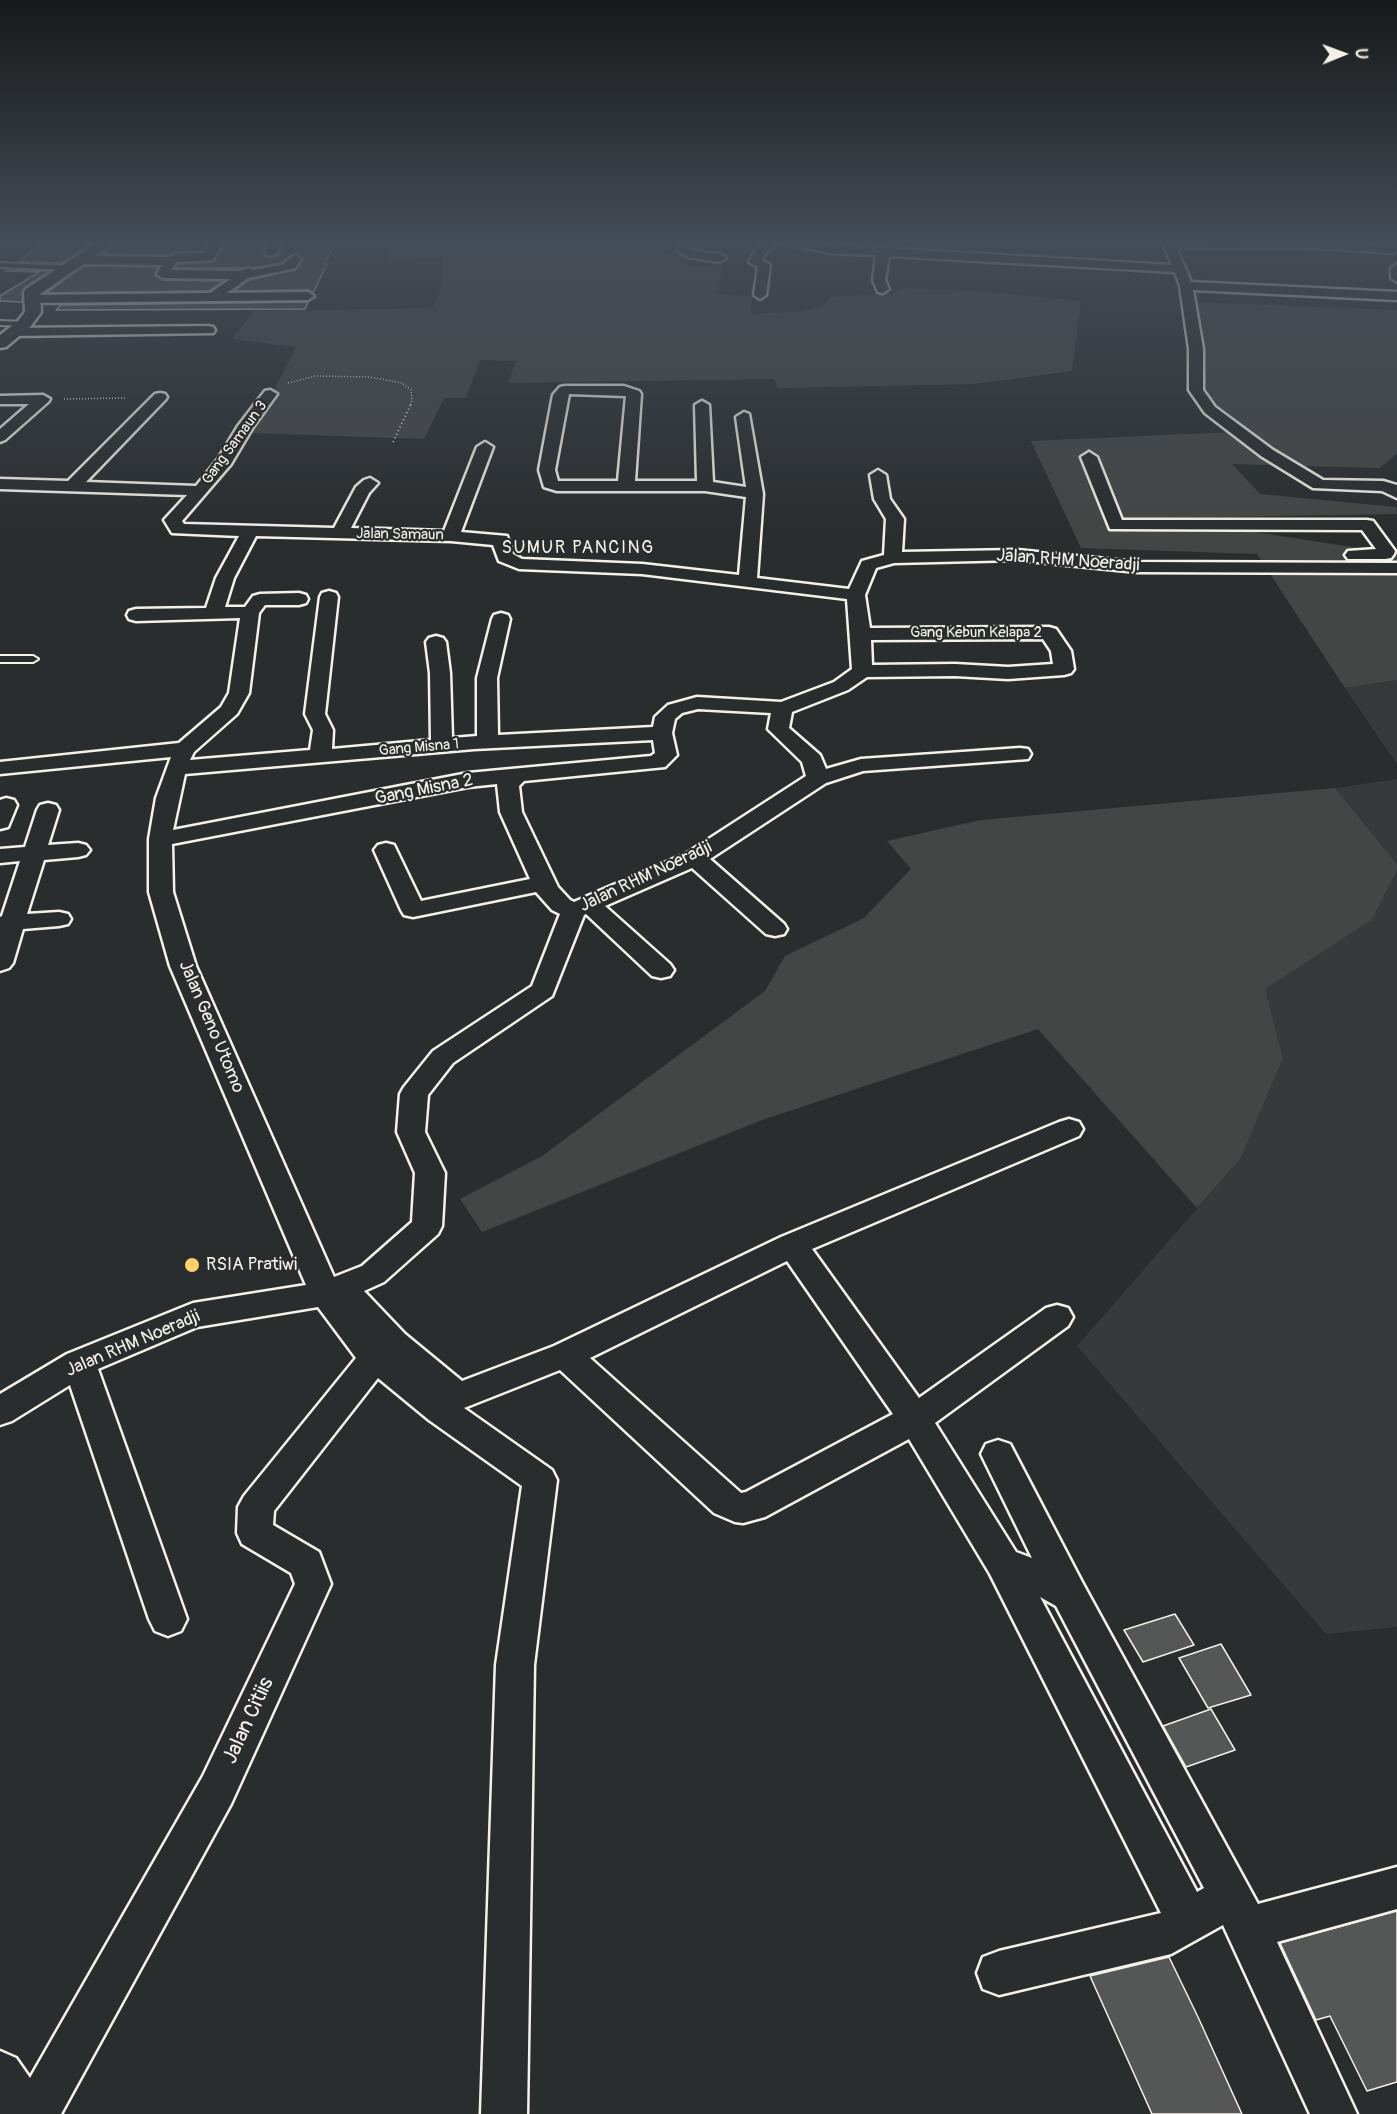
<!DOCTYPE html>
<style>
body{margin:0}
#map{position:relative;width:1397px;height:2114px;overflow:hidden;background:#2a2d2e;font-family:Pangolin,sans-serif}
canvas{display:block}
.north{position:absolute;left:1313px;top:24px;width:60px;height:60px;-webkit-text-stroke:4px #2a2d2e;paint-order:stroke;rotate:89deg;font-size:16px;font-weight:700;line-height:24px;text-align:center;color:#f4f1e8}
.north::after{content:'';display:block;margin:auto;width:21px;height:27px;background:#f4f1e8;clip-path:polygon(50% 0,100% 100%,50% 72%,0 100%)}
</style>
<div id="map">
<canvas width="1397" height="2114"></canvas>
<div class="north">U</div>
</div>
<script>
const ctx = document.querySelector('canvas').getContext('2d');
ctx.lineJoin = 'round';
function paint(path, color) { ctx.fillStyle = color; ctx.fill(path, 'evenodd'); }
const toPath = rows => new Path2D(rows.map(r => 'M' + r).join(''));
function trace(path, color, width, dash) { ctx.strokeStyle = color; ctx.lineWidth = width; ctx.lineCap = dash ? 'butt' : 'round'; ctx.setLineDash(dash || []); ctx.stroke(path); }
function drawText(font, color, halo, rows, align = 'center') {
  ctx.font = font + ' Pangolin,sans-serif'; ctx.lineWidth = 4.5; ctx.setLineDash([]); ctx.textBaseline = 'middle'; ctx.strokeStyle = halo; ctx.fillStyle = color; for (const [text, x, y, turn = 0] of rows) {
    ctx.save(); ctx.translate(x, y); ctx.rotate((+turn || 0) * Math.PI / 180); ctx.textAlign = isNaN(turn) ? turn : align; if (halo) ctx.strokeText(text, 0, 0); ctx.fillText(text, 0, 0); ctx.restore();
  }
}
const built = toPath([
 [1397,680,1397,764,1345,688],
 [1397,779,1397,864,1335,788],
 [1397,870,1397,1627,1326,1634,1077,1346,1241,1158,1283,1058,1265,989,1372,920]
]);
const green = toPath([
 [385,241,617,241,632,250,692,255,686,265,723,267,717,294,752,296,751,314,804,311,823,306,831,297,893,294,903,288,990,292,1081,301,1072,371,975,384,778,388,774,379,508,383,516,361,480,360,466,398,444,398,424,439,252,433,296,347,232,339,254,311,433,308,443,284,442,258,390,260],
 [1196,302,1397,310,1397,454,1379,468,1232,464,1260,494,1396,507,1397,514,1165,518,1397,554,1397,680,1345,688,1257,554,1081,548,1031,441,1233,432,1189,392],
 [1335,788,1397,864,1397,870,1372,920,1265,989,1283,1058,1241,1158,1197,1208,1038,1029,762,1120,482,1232,460,1199,542,1156,765,991,785,956,864,918,911,869,887,841,981,820]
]);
const building = toPath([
 [46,241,96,241,61,263,18,262,46,241],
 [119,241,155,242,210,241,204,251,176,252,169,255,102,254,119,241],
 [227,241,262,241,266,246,263,253,267,257,277,256,283,246,281,241,337,241,324,264,327,264,313,293,308,290,234,291,249,280,295,270,303,259,295,253,281,263,253,268,175,268,177,264,213,262,227,241],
 [84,266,158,267,155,275,163,280,224,281,209,291,46,293,84,266],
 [7,270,49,271,24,288,22,302,0,301,0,296,39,272,5,271,7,270],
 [308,302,305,309,56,310,61,305,308,302],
 [1175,1614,1194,1645,1143,1662,1124,1630,1175,1614],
 [1221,1644,1251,1695,1208,1708,1179,1658,1221,1644],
 [1211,1709,1235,1750,1186,1767,1163,1726,1211,1709],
 [1397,1911,1397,2082,1367,2091,1330,2016,1316,2020,1280,1943,1397,1911],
 [1169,1957,1198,2017,1242,2114,1152,2114,1090,1976,1169,1957]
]);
const pathFar1 = toPath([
 [288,383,315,376,370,377,402,383,411,390,412,401,410,406],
 [64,399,126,398]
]);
const path = toPath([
 [393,442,411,404]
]);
const service = toPath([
 [0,263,70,266,73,268,70,270,0,267,0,263],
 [0,321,24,322,27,324,24,326,0,325,0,321],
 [0,656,33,656,38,659,33,662,0,662,0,656]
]);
const minor = toPath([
 [213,241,225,241,213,260,176,262,171,270,241,271,248,268,253,270,282,265,295,255,301,259,295,268,248,278,227,293,308,292,314,296,308,300,31,303,25,299,31,295,210,293,231,279,163,278,157,274,162,265,81,264,75,260,81,256,170,257,176,254,205,253,213,241],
 [264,241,279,242,281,245,275,255,267,255,265,252,269,246,264,241],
 [681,241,693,241,690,249,695,251,720,254,726,258,720,262,688,257,678,250,681,241],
 [765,241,804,241,831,245,1172,265,1162,241,1328,241,1396,246,1397,250,1392,253,1320,248,1176,247,1191,282,1397,292,1397,300,1193,290,1203,349,1203,390,1215,407,1273,450,1323,480,1383,481,1397,485,1397,498,1382,491,1313,488,1261,456,1205,413,1189,390,1189,349,1180,286,1175,272,889,256,885,280,889,289,883,293,878,292,873,280,876,255,831,253,777,242,766,252,762,260,770,265,766,295,760,299,754,295,758,267,749,262,757,247,765,241],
 [1397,264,1397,282,1391,278,1391,268,1397,264],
 [208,326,213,327,215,330,213,333,14,336,7,332,14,328,208,326],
 [565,386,624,386,639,391,641,394,635,481,697,481,695,405,702,401,709,405,713,482,746,487,736,417,744,412,749,414,763,494,757,578,849,589,862,561,884,555,886,519,874,499,870,475,878,470,886,475,890,499,904,519,902,552,1017,550,1137,562,1397,563,1397,573,1137,572,1017,560,894,563,876,568,865,595,870,628,1049,627,1056,629,1071,651,1074,669,1071,673,1064,675,1008,679,955,676,867,677,848,690,792,712,789,728,820,755,826,769,861,759,1020,748,1028,749,1031,754,1028,759,863,771,826,783,710,859,784,924,787,929,784,934,775,936,766,934,692,868,605,906,670,964,674,970,670,976,661,978,652,976,586,914,584,915,552,996,453,1063,428,1095,425,1132,445,1173,442,1226,438,1234,384,1282,364,1291,405,1334,462,1381,554,1346,781,1237,1059,1122,1069,1119,1079,1122,1083,1129,1079,1136,812,1249,919,1398,1046,1308,1057,1305,1068,1308,1073,1317,1068,1326,935,1423,1016,1552,1032,1558,981,1454,986,1444,998,1440,1010,1444,1082,1582,1258,1904,1397,1867,1397,1909,1277,1942,1357,2114,1310,2114,1223,1925,1171,1954,999,1995,983,1989,977,1973,983,1957,999,1951,1161,1913,990,1574,909,1439,765,1517,743,1523,735,1522,714,1513,560,1370,464,1408,552,1470,557,1480,534,1665,527,2114,481,2114,496,1665,522,1486,429,1420,378,1378,274,1511,273,1525,319,1552,331,1584,231,1804,61,2114,0,2114,0,2051,16,2058,30,2078,203,1776,295,1584,291,1573,242,1544,237,1533,238,1507,244,1496,356,1358,318,1307,197,1327,98,1369,187,1619,181,1631,168,1636,155,1631,149,1619,70,1385,12,1421,0,1425,0,1394,67,1354,193,1303,306,1285,170,966,149,892,149,839,156,798,171,757,0,774,0,762,179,743,221,707,229,693,240,618,136,621,129,619,127,615,129,611,136,609,206,608,216,578,239,536,172,533,164,520,187,495,0,489,0,479,68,481,155,394,160,393,165,394,167,397,165,400,86,482,196,486,218,459,238,426,265,391,270,390,277,394,253,427,231,464,182,521,184,524,334,528,356,487,364,480,370,478,378,483,369,493,351,528,444,531,477,447,485,442,493,447,461,532,507,536,513,554,522,559,642,564,739,575,746,497,705,491,557,491,544,487,539,470,553,395,560,387,565,386],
 [569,394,626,396,618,481,558,481,555,470,569,394],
 [256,536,451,541,493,545,499,561,519,569,642,574,847,599,852,669,834,682,781,702,697,697,668,705,655,717,653,727,498,735,497,678,510,619,508,615,501,613,494,615,492,619,477,678,477,736,452,738,450,673,446,642,443,638,436,636,429,638,426,642,430,673,431,740,332,749,333,730,325,714,338,597,336,593,329,591,322,593,320,597,305,714,313,730,310,750,190,760,194,752,237,714,249,693,259,613,265,605,299,605,306,603,308,599,306,595,299,593,260,594,253,596,245,607,225,607,234,578,256,536],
 [1043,639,1051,651,1053,664,1008,667,955,664,872,665,871,640,1043,639],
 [698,709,771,713,768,729,802,762,806,776,687,853,574,902,570,900,558,887,522,812,519,786,524,781,665,767,677,755,672,733,675,719,682,713,698,709],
 [653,740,655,753,651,756,468,773,173,830,185,774,474,749,653,740],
 [497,784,500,812,530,879,421,901,394,845,386,843,378,845,374,850,401,910,404,915,413,917,536,892,552,910,560,914,532,986,433,1051,404,1087,400,1094,397,1132,415,1173,412,1222,362,1266,334,1277,196,966,173,892,172,844,468,787,497,784],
 [787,1261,893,1414,746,1492,741,1493,590,1358,787,1261],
 [1040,1597,1056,1606,1204,1888,1197,1892,1040,1597],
 [43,395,50,399,48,402,5,440,0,442,0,429,29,404,0,404,0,396,43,395],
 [1089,452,1097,457,1122,520,1367,520,1373,521,1395,551,1394,554,1391,558,1385,559,1348,559,1345,555,1348,551,1376,549,1362,530,1110,529,1081,457,1089,452],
 [6,798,14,800,17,805,8,827,0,829,0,800,6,798],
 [48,803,56,805,59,810,48,845,78,843,86,845,90,850,86,855,78,857,44,860,27,914,59,912,68,914,71,919,68,924,59,926,23,929,13,963,9,968,0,971,0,917,2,916,20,861,0,863,0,849,25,847,37,810,40,805,48,803]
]);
const tertiary = toPath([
 [100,241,117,241,40,294,41,312,39,315,30,327,6,347,0,348,0,335,18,321,25,312,24,292,26,289,100,241]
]);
const markers = [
 [192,1265,8,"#ffd166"]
];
const farStreetnames = [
 ["Gang Samaun 3",235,443,-54],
 ["Jalan Samaun",400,535,1],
 ["Gang Kebun Kelapa 2",976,633],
 ["Gang Misna 1",419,748,-5]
];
const farQuarternames = [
 ["SUMUR PANCING",578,548]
];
const streetNames = [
 ["Jalan RHM Noeradji",1068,561,4],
 ["Gang Misna 2",424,790,-11],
 ["Jalan RHM Noeradji",646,877,-25],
 ["Jalan Geno Utomo",211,1027,67],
 ["Jalan RHM Noeradji",133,1344,-23]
];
const poiNames = [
 ["RSIA Pratiwi",206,1265]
];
const nearStreetnames = [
 ["Jalan Citiis",249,1721,-65]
];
paint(built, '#373a3a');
paint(green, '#444645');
paint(building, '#555756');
trace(building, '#f4f1e8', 1.5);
trace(service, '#f4f1e8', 4);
trace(minor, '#f4f1e8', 5);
trace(tertiary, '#f4f1e8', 5);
trace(pathFar1, '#f4f1e8', 1.5, [1, 2]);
trace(path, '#f4f1e8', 2, [1, 3]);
paint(service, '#2a2d2e');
paint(minor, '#2a2d2e');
paint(tertiary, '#2a2d2e');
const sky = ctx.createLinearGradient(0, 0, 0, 537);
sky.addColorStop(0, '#171919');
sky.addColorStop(0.45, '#444c57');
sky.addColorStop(1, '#444c5700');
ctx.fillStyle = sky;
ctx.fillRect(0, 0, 1397, 537);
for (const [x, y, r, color] of markers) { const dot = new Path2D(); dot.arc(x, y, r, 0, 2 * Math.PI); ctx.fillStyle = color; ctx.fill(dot); trace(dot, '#2a2d2e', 2); }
drawText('15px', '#f4f1e8', '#2a2d2e', farStreetnames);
ctx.letterSpacing = '1.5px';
drawText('18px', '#f4f1e8', '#2a2d2e', farQuarternames);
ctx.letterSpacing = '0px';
drawText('18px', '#f4f1e8', '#2a2d2e', streetNames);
drawText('18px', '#f4f1e8', '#2a2d2e', poiNames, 'left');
drawText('21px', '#f4f1e8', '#2a2d2e', nearStreetnames);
</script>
